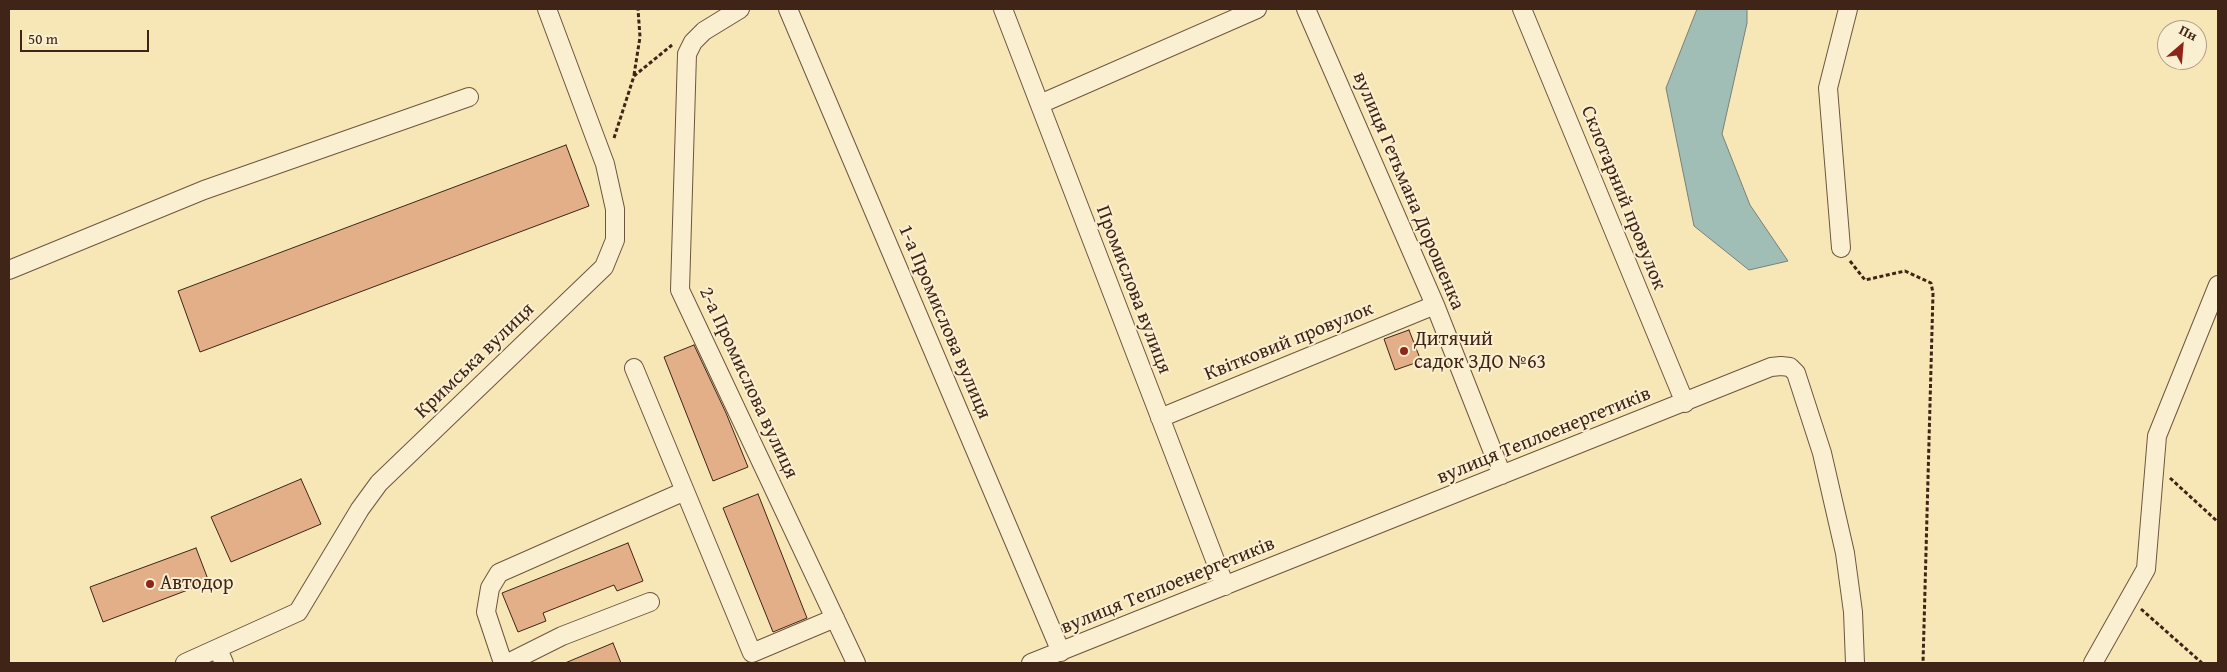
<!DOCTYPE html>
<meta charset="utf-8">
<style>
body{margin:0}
#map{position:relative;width:2227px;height:672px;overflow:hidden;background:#f8e7b6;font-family:"Gentium Book Plus",serif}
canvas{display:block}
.frame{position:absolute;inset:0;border:10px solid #3f2417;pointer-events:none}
.north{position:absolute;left:2157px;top:20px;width:50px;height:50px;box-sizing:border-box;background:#faefd0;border:1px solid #af9e86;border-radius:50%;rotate:27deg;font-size:14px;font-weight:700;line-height:20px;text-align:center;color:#3f2417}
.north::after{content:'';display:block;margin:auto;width:18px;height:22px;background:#8f2418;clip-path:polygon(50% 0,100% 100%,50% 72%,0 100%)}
.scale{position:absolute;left:20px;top:30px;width:129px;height:22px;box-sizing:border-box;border:2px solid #3f2417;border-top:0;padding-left:6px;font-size:15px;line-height:18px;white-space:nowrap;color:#3f2417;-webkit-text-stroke:4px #faefd0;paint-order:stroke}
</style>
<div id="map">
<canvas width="2227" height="672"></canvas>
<div class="frame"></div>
<div class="north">Пн</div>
<div class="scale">50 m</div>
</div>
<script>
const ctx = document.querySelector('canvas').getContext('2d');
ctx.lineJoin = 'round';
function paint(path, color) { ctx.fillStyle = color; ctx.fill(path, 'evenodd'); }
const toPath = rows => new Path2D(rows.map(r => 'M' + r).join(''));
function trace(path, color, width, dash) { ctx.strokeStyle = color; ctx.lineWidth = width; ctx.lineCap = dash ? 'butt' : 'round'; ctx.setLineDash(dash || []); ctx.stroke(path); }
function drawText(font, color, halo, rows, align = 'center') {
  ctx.font = font + ' "Gentium Book Plus",serif'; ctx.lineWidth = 4; ctx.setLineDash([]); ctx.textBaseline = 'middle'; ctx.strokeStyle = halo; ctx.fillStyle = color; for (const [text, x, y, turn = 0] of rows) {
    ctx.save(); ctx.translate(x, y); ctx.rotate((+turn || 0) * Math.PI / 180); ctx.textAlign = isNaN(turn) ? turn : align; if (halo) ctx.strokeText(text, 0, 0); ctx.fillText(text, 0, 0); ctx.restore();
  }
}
const water = toPath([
 [1697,9,1747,9,1747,23,1722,134,1750,205,1788,261,1749,270,1694,226,1666,88,1697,9]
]);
const building = toPath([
 [566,145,589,206,200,352,178,291,566,145],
 [1409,330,1421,361,1395,370,1384,339,1409,330],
 [694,345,726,413,748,467,713,481,664,357,694,345],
 [301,479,321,524,231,562,211,517,301,479],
 [758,494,807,618,773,632,723,508,758,494],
 [628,543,643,581,617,591,614,585,543,613,546,621,518,632,502,593,628,543],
 [196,548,209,582,103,622,90,587,196,548],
 [613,643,621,663,565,663,613,643]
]);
const path = toPath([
 [634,75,640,37,638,9],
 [614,138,634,76,672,45],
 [1850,261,1865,280,1905,271,1931,283,1933,293,1923,663],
 [2170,478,2218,522],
 [2141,609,2202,663]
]);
const minor = toPath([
 [740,9,704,31,693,42,687,54,680,290,856,663],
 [788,9,1061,652],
 [1003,9,1225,586],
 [1306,9,1435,305,1502,475],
 [1522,9,1685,403],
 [1040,104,1257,9],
 [1841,248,1828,88,1848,9],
 [9,270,204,190,469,97],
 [634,368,752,653,835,618],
 [1160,418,1435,305],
 [218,649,224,663],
 [185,663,298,612,360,509,379,483,604,267,615,240,615,209,605,164,547,9],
 [503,663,486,612,490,588,499,573,685,491],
 [508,663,562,636,650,602],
 [1031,663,1771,367,1781,366,1790,367,1796,373,1822,453,1845,553,1853,612,1855,663],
 [2093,663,2146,569,2157,436,2218,285]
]);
const markers = [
 [1404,351,5,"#8f2418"],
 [150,584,5,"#8f2418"]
];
const streetNames = [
 ["вулиця Гетьмана Дорошенка",1408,191,67],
 ["Склотарний провулок",1623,198,68],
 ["Промислова вулиця",1133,290,69],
 ["1-а Промислова вулиця",944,322,67],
 ["Квітковий провулок",1289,342,-22],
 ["Кримська вулиця",475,361,-44],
 ["2-а Промислова вулиця",748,383,65],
 ["вулиця Теплоенергетиків",1544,436,-22],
 ["вулиця Теплоенергетиків",1168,586,-22]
];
const poiNames = [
 ["Дитячий",1414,340],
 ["садок ЗДО №63",1414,363],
 ["Автодор",160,584]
];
paint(water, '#a0beb6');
trace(water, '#798076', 1);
paint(building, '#e3af89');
trace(building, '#3f2417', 1);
trace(minor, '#6d553f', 20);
trace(path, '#3f2417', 3, [4, 2.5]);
trace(minor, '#faefd0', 18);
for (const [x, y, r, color] of markers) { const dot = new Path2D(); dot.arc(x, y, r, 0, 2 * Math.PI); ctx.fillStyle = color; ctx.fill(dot); trace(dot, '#faefd0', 2); }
drawText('20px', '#3f2417', '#faefd0', streetNames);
drawText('20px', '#3f2417', '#faefd0', poiNames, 'left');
</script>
